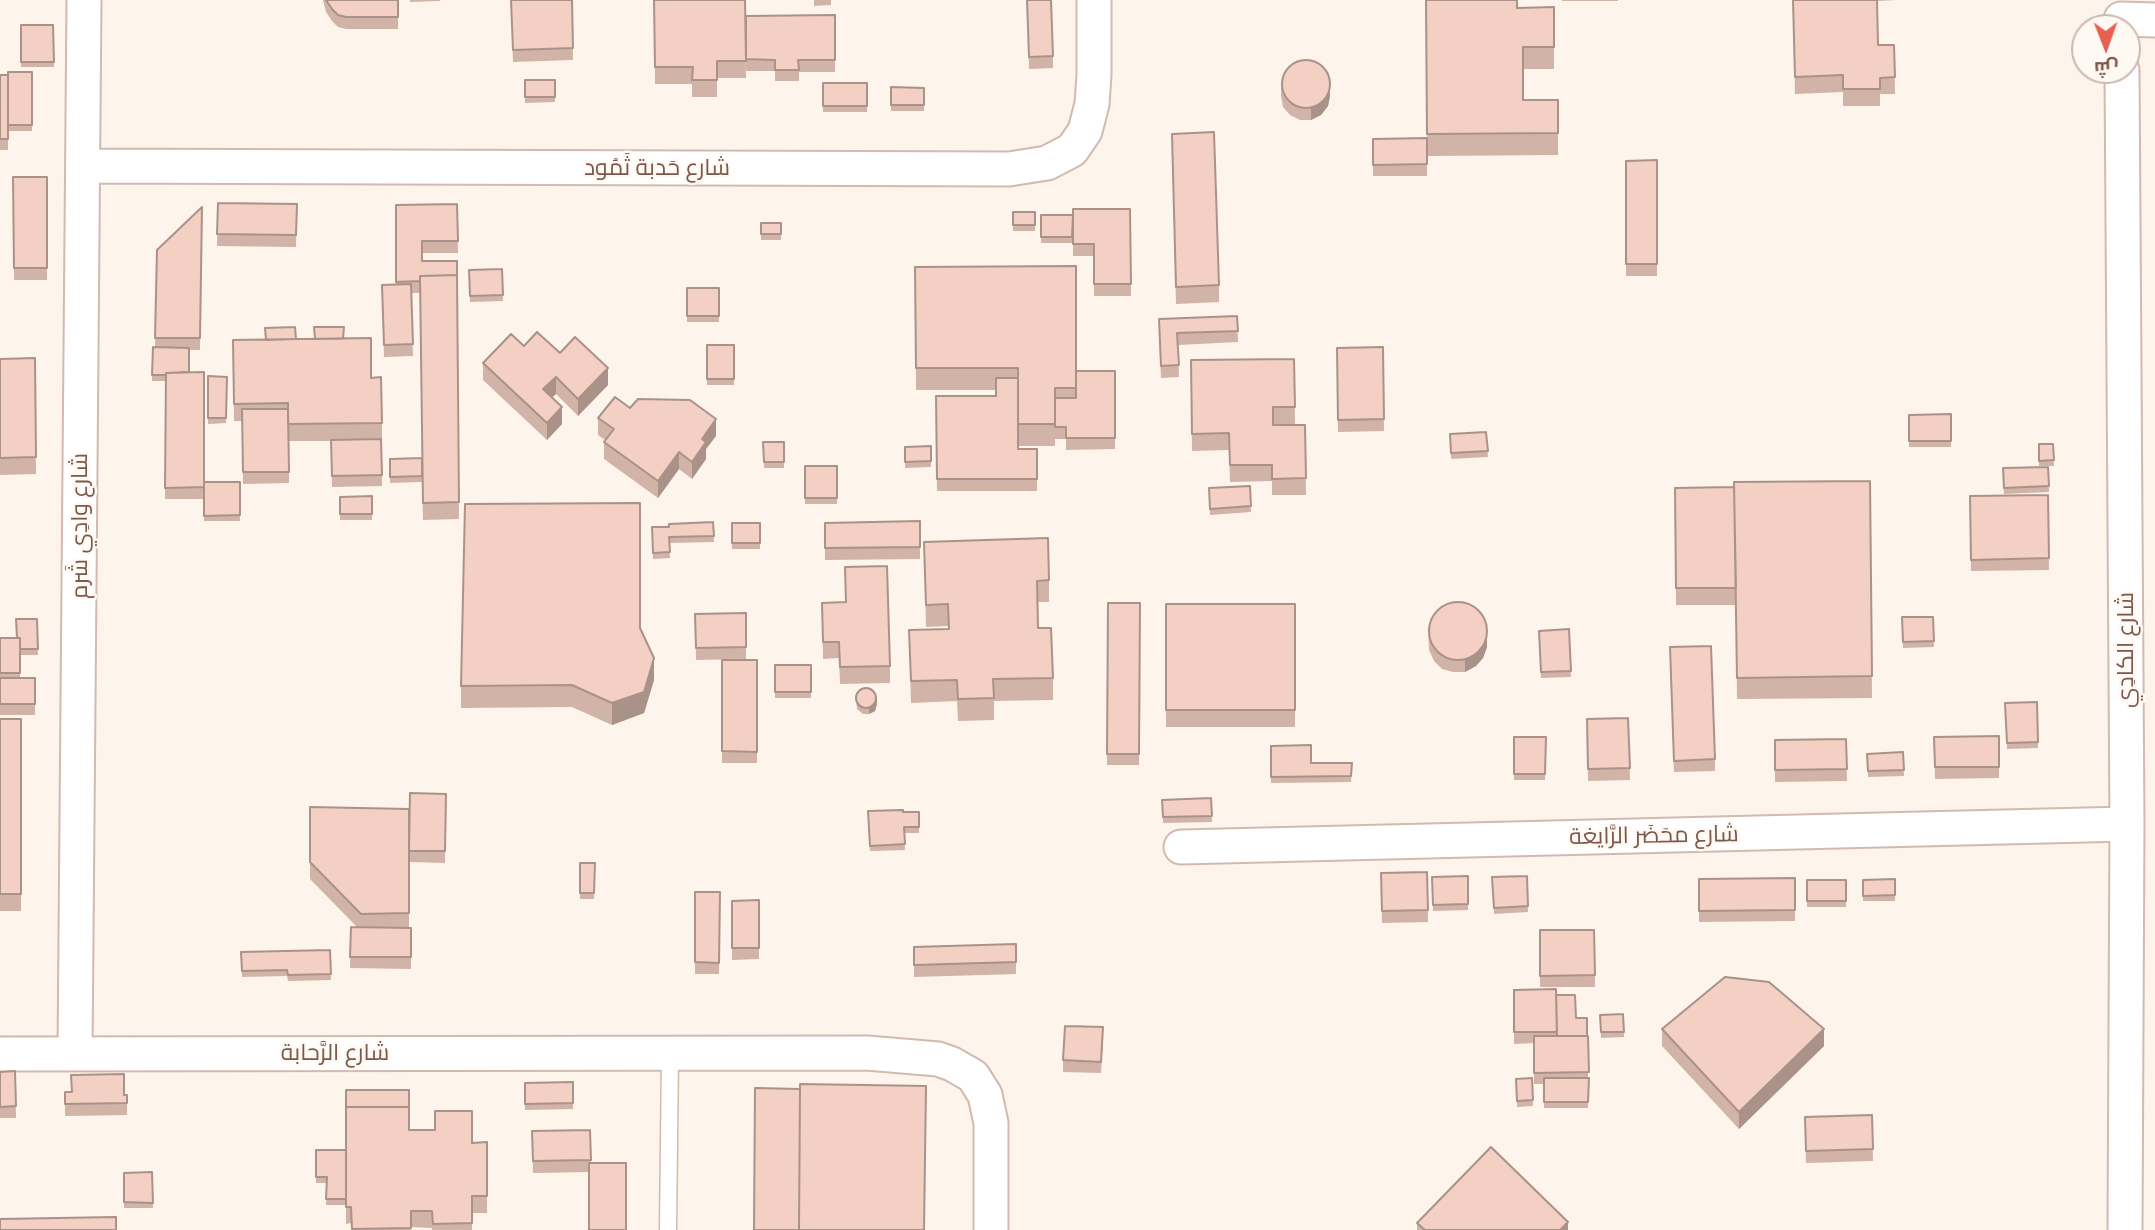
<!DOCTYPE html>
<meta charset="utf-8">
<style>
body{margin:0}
#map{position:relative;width:2155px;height:1230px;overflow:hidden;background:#fdf4ec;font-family:Karla,Cairo,sans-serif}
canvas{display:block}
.north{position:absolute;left:2071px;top:14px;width:70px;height:70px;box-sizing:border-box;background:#fff9f3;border:2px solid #cab9b1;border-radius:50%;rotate:179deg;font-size:19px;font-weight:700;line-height:28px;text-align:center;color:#7a584d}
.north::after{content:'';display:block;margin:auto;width:24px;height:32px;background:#e66151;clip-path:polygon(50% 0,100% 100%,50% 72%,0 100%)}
</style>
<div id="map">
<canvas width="2155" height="1230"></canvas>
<div class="north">ش</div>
</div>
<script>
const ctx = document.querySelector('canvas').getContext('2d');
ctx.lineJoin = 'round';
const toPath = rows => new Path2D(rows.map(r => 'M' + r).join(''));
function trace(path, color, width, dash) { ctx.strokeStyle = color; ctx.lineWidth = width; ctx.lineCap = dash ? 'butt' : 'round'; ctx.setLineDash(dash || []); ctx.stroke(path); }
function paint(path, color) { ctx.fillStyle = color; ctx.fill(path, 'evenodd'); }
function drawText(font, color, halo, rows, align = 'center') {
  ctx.font = font + ' Karla,Cairo,sans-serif'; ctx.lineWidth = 5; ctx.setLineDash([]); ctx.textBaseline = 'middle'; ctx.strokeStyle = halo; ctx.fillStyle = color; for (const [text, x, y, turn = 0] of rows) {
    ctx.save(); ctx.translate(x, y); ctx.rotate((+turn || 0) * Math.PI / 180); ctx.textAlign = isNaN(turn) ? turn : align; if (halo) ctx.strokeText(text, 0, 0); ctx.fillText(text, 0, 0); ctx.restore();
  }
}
const lane = toPath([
 [668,1230,670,1054]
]);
const street = toPath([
 [2121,19,2155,20],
 [2122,70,2127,824,2125,1230],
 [83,166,1009,169,1047,163,1072,150,1085,131,1092,104,1094,75,1094,0],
 [1181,847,2127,824],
 [75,1053,84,0],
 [0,1054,867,1053,938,1059,952,1064,973,1076,985,1095,991,1123,991,1230]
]);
const wall = toPath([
 [323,0,398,0,398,29,346,29,338,27,332,21,326,12],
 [410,0,440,0,440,1,410,2],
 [511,0,572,0,573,60,513,62],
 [654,0,745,0,746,78,717,78,717,97,692,97,692,84,655,84],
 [814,0,831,0,831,5,814,6],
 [1027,0,1053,56,1053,68,1029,69],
 [1426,0,1517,8,1554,7,1554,69,1523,69,1523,100,1558,100,1558,155,1427,156,1427,144,1427,176,1373,176,1373,139,1427,138],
 [1562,0,1618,0,1618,1,1562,1],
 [1793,0,1897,0,1877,1,1878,45,1894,45,1895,94,1880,94,1880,106,1843,106,1843,92,1795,94],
 [835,15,835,72,799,72,799,81,775,81,775,71,746,71,746,16],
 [21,25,53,25,54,67,21,67],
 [32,72,32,131,8,131,8,150,0,150,0,75],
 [525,80,555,80,555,102,525,103],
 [823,83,867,83,867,112,823,112],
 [1281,84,1330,96,1328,106,1321,115,1311,120,1300,120,1290,115,1283,107,1281,96],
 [891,87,924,88,924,111,891,111],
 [1172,151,1219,285,1219,302,1176,304],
 [1657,160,1657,276,1626,276,1626,161],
 [13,177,47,177,47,280,14,280],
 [218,203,297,204,296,247,217,246],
 [457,204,458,253,422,253,422,261,457,261,459,519,423,520,422,482,390,483,390,459,422,458,420,293,411,293,413,356,384,357,382,285,396,285,396,205],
 [202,207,200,350,189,350,189,372,204,482,240,482,240,521,204,521,204,499,165,499,166,381,152,381,153,347,155,347,157,250],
 [1073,209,1130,209,1131,296,1094,296,1094,256,1073,256],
 [1013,212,1035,212,1035,231,1013,231],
 [1041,215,1073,215,1072,243,1041,243],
 [761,223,781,223,781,240,761,240],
 [1076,266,1076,398,1115,371,1115,449,1066,450,1066,439,1055,439,1055,446,1018,446,1018,449,1037,449,1037,491,937,491,936,396,996,396,996,390,916,390,915,267],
 [502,269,503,301,470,302,469,270],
 [687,288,719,288,719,322,687,322],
 [1237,316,1238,342,1178,345,1179,377,1161,378,1159,330],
 [344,339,371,378,382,423,382,486,332,487,331,441,289,441,289,483,243,484,242,421,234,421,233,340],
 [707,345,734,345,734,385,707,385],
 [524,346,560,353,608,385,578,416,556,394,552,397,562,424,547,440,483,380,483,363],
 [1383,347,1384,431,1338,432,1337,348],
 [35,358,36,474,0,475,0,359],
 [1294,359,1295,424,1273,424,1273,425,1305,425,1306,495,1272,495,1272,481,1230,482,1229,450,1192,451,1191,360],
 [208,376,227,377,226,423,208,424],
 [630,408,716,436,706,449,706,459,692,479,679,469,658,498,604,459,604,442,605,440,598,435,598,418],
 [1951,414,1951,447,1909,447,1909,415],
 [1486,432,1488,457,1451,459,1450,434],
 [763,442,784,442,784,468,764,468],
 [2039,444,2053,444,2054,466,2039,466],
 [931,446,931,467,905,468,905,447],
 [805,466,837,466,837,504,805,504],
 [2048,467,2049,492,2004,494,2003,468],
 [1870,481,1872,698,1737,699,1736,605,1676,605,1675,505,1734,487],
 [1250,486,1251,512,1210,515,1209,488],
 [2048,495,2049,570,1971,571,1970,496],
 [372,496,372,520,340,520,340,497],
 [920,521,920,559,825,560,825,523],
 [713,522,714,542,669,543,670,558,653,559,652,527],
 [732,523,760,523,760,549,732,549],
 [924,542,1049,580,1049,602,1037,602,1038,628,1053,678,1053,700,994,701,994,720,958,721,957,701,911,703,909,630,948,629,948,626,926,627],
 [822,603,890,666,890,683,840,684,839,658,823,659],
 [1108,603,1140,603,1139,765,1107,765],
 [1166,604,1295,604,1295,727,1166,727],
 [746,613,746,659,696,660,695,614],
 [1902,617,1933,617,1934,647,1903,648],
 [37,619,38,655,20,655,20,678,35,678,35,715,0,715,0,638,17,638],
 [1428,627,1487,647,1483,658,1476,666,1465,672,1453,672,1442,669,1434,661,1429,650],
 [640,628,654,680,644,713,612,725,572,707,461,708,461,686],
 [1569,629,1571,677,1541,678,1539,631],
 [1670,659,1715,759,1715,771,1674,772],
 [722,660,757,660,757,763,722,763],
 [775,665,811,665,811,698,775,698],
 [856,697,877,704,875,711,869,714,863,714,857,709],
 [2037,702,2038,748,2007,749,2005,703],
 [1628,718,1630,780,1588,781,1587,719],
 [0,719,21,719,21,911,0,911],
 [1999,736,1999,778,1935,779,1934,737],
 [1514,737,1546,737,1545,780,1514,780],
 [1846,739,1847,781,1775,782,1775,740],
 [1271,746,1311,763,1352,763,1351,782,1271,783],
 [1903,752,1904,776,1868,777,1867,754],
 [446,794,445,863,409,862,409,928,411,928,411,969,350,968,351,927,358,928,310,879,310,807,409,809],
 [1211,798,1212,822,1163,823,1162,800],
 [868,811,919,812,919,833,904,833,905,850,870,851],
 [580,863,595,863,594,899,580,899],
 [1427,872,1428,922,1382,923,1381,873],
 [1468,876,1468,910,1433,911,1432,877],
 [1527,876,1528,912,1494,914,1492,877],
 [1795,878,1795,921,1699,922,1699,879],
 [1895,879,1895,901,1863,901,1863,880],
 [1807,880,1846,880,1846,907,1807,907],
 [695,892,720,892,719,974,695,974],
 [759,900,759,959,732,960,732,901],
 [1540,930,1594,930,1595,987,1540,987],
 [1016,944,1016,974,914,977,914,947],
 [330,950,331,980,288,981,287,976,242,977,241,952],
 [1514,990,1556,995,1576,1018,1587,1036,1588,1036,1588,1108,1544,1108,1544,1084,1534,1084,1534,1043,1514,1044],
 [1623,1014,1624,1037,1601,1038,1600,1015],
 [1662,1029,1824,1046,1739,1129,1662,1046],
 [1103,1039,1101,1073,1063,1072,1063,1060],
 [15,1071,16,1118,0,1118,0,1072],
 [1532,1078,1533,1106,1517,1107,1516,1079],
 [573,1082,573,1109,525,1110,525,1083],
 [65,1092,127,1095,127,1115,65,1116],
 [1872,1115,1873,1161,1806,1163,1805,1117],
 [409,1130,472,1143,487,1142,487,1213,472,1213,472,1230,432,1230,432,1228,411,1227,411,1230,352,1230,351,1223,346,1224,346,1205,326,1205,327,1183,316,1183,316,1150,346,1150],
 [590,1130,591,1163,589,1172,533,1173,532,1131],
 [152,1172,153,1208,124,1208,124,1173],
 [1417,1223,1568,1230,1417,1230]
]);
const shadedWall = toPath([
 [1330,84,1330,96,1328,106,1321,115,1311,120,1311,108],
 [608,368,608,385,578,416,578,399],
 [556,377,556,394,543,406,543,389],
 [562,407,562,424,547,440,547,423],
 [716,419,716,436,706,449,706,459,692,479,692,462,702,439],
 [679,452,679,469,658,498,658,481],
 [1487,636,1487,647,1483,658,1476,666,1465,672,1465,660],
 [654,658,654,680,644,713,612,725,612,703],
 [877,698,877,704,875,711,869,714,869,708],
 [1824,1029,1824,1046,1739,1129,1739,1112],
 [1568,1222,1568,1230,1560,1230]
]);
const building = toPath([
 [326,0,398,0,398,17,346,17,338,15,332,9,326,0],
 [511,0,572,0,573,48,513,50,511,0],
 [654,0,745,0,746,61,717,61,717,80,692,80,693,67,655,67,654,0],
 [1027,0,1051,0,1053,56,1029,57,1027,0],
 [1426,0,1517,0,1517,8,1554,7,1554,47,1523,47,1523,100,1558,100,1558,133,1427,134,1426,0],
 [1793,0,1877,0,1878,45,1894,45,1895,77,1880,78,1880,89,1843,89,1843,75,1795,77,1793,0],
 [835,15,835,60,798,60,799,70,775,70,775,60,746,59,746,16,835,15],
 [21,25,53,25,54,62,21,62,21,25],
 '1282 84a24 24 0 1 1 48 0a24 24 0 1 1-48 0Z',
 [8,72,32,72,32,125,8,125,8,72],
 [0,75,8,75,8,139,0,139,0,75],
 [525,80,555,80,555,97,525,97,525,80],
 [823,83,867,83,867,106,823,106,823,83],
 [891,87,924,88,924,105,891,105,891,87],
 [1214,132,1219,285,1176,287,1172,134,1214,132],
 [1427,138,1427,164,1373,165,1373,139,1427,138],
 [1657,160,1657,264,1626,264,1626,161,1657,160],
 [13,177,47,177,47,268,14,268,13,177],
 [218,203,297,204,296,235,217,234,218,203],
 [457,204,458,241,422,241,422,261,457,261,457,277,457,275,420,276,420,281,396,282,396,205,457,204],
 [202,207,200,338,155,338,157,250,202,207],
 [1073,209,1130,209,1131,284,1094,284,1094,244,1073,244,1073,209],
 [1013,212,1035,212,1035,225,1013,225,1013,212],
 [1041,215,1073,215,1072,237,1041,237,1041,215],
 [761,223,781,223,781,234,761,234,761,223],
 [1076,266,1076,388,1055,388,1055,424,1018,424,1018,368,916,368,915,267,1076,266],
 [502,269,503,295,470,296,469,270,502,269],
 [457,275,459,502,423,503,420,276,457,275],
 [411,284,413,344,384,345,382,285,411,284],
 [687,288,719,288,719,316,687,316,687,288],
 [1237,316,1238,331,1177,333,1179,365,1161,366,1159,319,1237,316],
 [295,327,296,339,266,340,265,328,295,327],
 [314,327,344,327,343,339,315,339,314,327],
 [537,332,560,353,575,337,608,368,578,399,556,377,543,389,562,407,547,423,483,363,511,334,524,346,537,332],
 [371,338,371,378,381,377,382,423,288,424,288,403,234,404,233,340,371,338],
 [707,345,734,345,734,379,707,379,707,345],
 [153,347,189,348,189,372,166,373,166,375,152,375,153,347],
 [1383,347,1384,419,1338,420,1337,348,1383,347],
 [35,358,36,457,0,458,0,359,35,358],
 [1294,359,1295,407,1273,407,1273,425,1305,425,1306,478,1272,479,1272,465,1230,465,1229,433,1192,434,1191,360,1294,359],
 [1076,371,1115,371,1115,438,1066,438,1066,427,1055,427,1055,398,1076,398,1076,371],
 [204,372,204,487,165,488,166,373,204,372],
 [208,376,227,377,226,418,208,418,208,376],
 [996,378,1018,378,1018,449,1037,449,1037,479,937,479,936,396,996,396,996,378],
 [615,397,630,408,638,399,690,400,716,419,702,439,706,442,692,462,679,452,658,481,604,442,614,429,598,418,615,397],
 [242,409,288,409,289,472,243,472,242,409],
 [1951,414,1951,441,1909,441,1909,415,1951,414],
 [1486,432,1488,451,1451,453,1450,434,1486,432],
 [381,439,382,475,332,476,331,440,381,439],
 [763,442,784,442,784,462,764,462,763,442],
 [2039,444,2053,444,2054,460,2039,461,2039,444],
 [931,446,931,461,905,462,905,447,931,446],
 [422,458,422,476,390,477,390,459,422,458],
 [805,466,837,466,837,498,805,498,805,466],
 [2048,467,2049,486,2004,488,2003,468,2048,467],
 [1870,481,1872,676,1737,678,1734,482,1870,481],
 [204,482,240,482,240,515,204,516,204,482],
 [1250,486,1251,506,1210,509,1209,488,1250,486],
 [1734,487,1736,588,1676,588,1675,488,1734,487],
 [2048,495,2049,558,1971,560,1970,496,2048,495],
 [372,496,372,514,340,514,340,497,372,496],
 [640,503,640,628,654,658,644,692,612,703,572,685,461,686,465,504,640,503],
 [920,521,920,547,825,548,825,523,920,521],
 [713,522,714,536,669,537,670,552,653,553,652,527,669,527,669,524,713,522],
 [732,523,760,523,760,543,732,543,732,523],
 [1048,538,1049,580,1037,581,1038,628,1051,628,1053,678,993,679,994,698,958,699,957,680,911,681,909,630,949,629,948,604,926,605,924,542,1048,538],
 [887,566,890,666,840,667,839,642,823,642,822,603,846,602,845,567,887,566],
 '1429 631a29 29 0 1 1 58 0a29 29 0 1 1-58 0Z',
 [1108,603,1140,603,1139,754,1107,754,1108,603],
 [1166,604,1295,604,1295,710,1166,710,1166,604],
 [746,613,746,647,696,648,695,614,746,613],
 [1902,617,1933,617,1934,641,1903,642,1902,617],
 [16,619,37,619,38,649,20,649,20,638,17,638,16,619],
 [1569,629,1571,671,1541,672,1539,631,1569,629],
 [0,638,20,638,20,673,0,673,0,638],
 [1711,646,1715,759,1674,761,1670,647,1711,646],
 [722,660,757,660,757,752,722,751,722,660],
 [775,665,811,665,811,692,775,692,775,665],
 [0,678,35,678,35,704,0,704,0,678],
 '856 698a10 10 0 1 1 20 0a10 10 0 1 1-20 0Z',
 [2037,702,2038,742,2007,743,2005,703,2037,702],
 [1628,718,1630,768,1588,769,1587,719,1628,718],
 [0,719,21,719,21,894,0,894,0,719],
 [1999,736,1999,767,1935,767,1934,737,1999,736],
 [1514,737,1546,737,1545,774,1514,774,1514,737],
 [1846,739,1847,769,1775,770,1775,740,1846,739],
 [1311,745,1311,763,1352,763,1351,776,1271,777,1271,746,1311,745],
 [1903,752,1904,770,1868,771,1867,754,1903,752],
 [410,793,446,794,445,851,409,851,410,793],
 [1211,798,1212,816,1163,817,1162,800,1211,798],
 [310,807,409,809,409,913,361,914,310,862,310,807],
 [903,810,903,812,919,812,919,827,904,827,905,844,870,846,868,811,903,810],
 [580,863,595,863,594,893,580,893,580,863],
 [1427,872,1428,910,1382,911,1381,873,1427,872],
 [1468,876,1468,904,1433,905,1432,877,1468,876],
 [1527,876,1528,906,1494,908,1492,877,1527,876],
 [1795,878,1795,910,1699,911,1699,879,1795,878],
 [1895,879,1895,895,1863,896,1863,880,1895,879],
 [1807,880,1846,880,1846,901,1807,901,1807,880],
 [695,892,720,892,719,963,695,962,695,892],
 [759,900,759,948,732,948,732,901,759,900],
 [351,927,411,928,411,957,350,957,351,927],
 [1540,930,1594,930,1595,975,1540,976,1540,930],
 [1016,944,1016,962,914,965,914,947,1016,944],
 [330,950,331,974,288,975,287,970,242,971,241,952,330,950],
 [1725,977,1769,982,1824,1029,1739,1112,1662,1029,1725,977],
 [1556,989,1557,1032,1514,1032,1514,990,1556,989],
 [1556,995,1575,995,1576,1018,1587,1018,1587,1036,1557,1036,1556,995],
 [1623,1014,1624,1032,1601,1032,1600,1015,1623,1014],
 [1065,1026,1103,1027,1101,1062,1063,1060,1065,1026],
 [1534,1036,1588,1036,1589,1072,1534,1073,1534,1036],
 [15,1071,16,1106,0,1107,0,1072,15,1071],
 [124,1074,124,1095,127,1095,127,1103,65,1104,65,1092,72,1092,71,1075,124,1074],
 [1532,1078,1533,1100,1517,1101,1516,1079,1532,1078],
 [1544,1078,1589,1078,1588,1102,1544,1102,1544,1078],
 [573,1082,573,1103,525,1104,525,1083,573,1082],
 [800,1084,926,1086,924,1230,799,1230,800,1084],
 [755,1088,800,1089,799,1230,754,1230,755,1088],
 [346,1090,409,1090,409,1109,409,1107,346,1107,346,1090],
 [346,1107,409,1107,409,1130,435,1130,435,1111,472,1111,472,1143,487,1142,487,1196,472,1196,472,1223,433,1224,432,1211,411,1211,411,1228,352,1229,351,1207,346,1207,346,1107],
 [1872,1115,1873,1149,1806,1151,1805,1117,1872,1115],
 [590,1130,591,1160,533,1161,532,1131,590,1130],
 [1491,1147,1568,1222,1560,1230,1425,1230,1417,1223,1491,1147],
 [316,1150,346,1150,346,1199,326,1199,327,1177,316,1177,316,1150],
 [589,1163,626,1163,626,1230,589,1230,589,1163],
 [152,1172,153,1203,124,1202,124,1173,152,1172],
 [116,1217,116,1230,0,1230,0,1219,116,1217]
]);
const streetNames = [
 ["شارع حَدبة ثَمُود",657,168],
 ["شارع وادِي شَرم",80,526,-90],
 ["شارع الكادِي",2126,650,-90],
 ["شارع محَضَر الرَّايغة",1654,836,-1],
 ["شارع الرَّحابة",335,1053]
];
trace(lane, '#d1bab0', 19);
trace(street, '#d1bab0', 37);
trace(lane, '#fff', 16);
trace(street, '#fff', 33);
paint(wall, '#d1b3a8');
paint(shadedWall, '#aa9288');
paint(building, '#f3d0c3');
trace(building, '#aa9288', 2);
drawText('23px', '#7a584d', '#fff9f3', streetNames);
</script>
